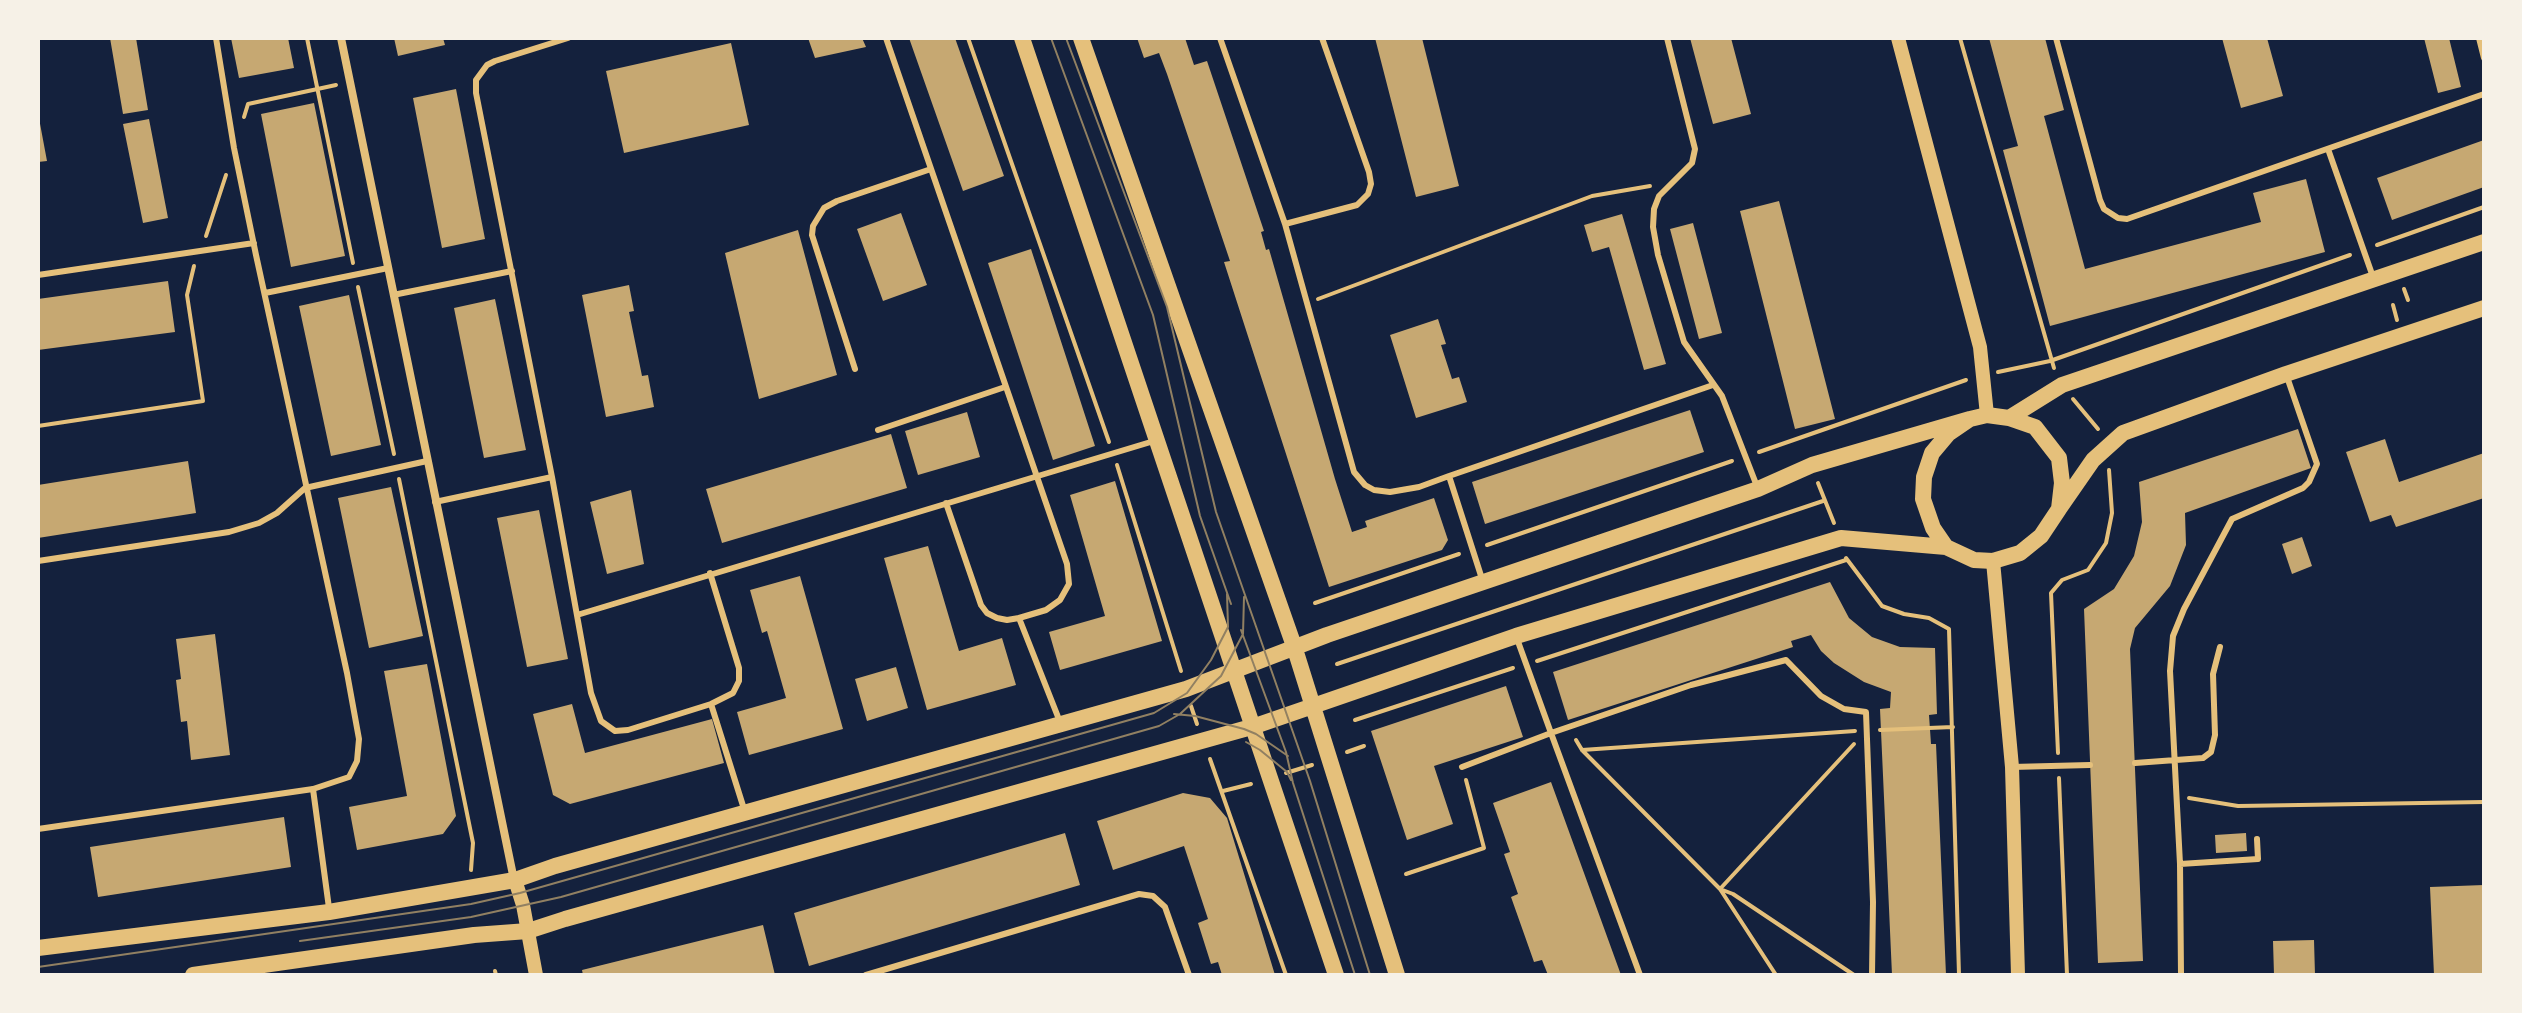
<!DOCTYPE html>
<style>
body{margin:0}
#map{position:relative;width:2522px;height:1013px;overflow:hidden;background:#14213d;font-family:Lato,sans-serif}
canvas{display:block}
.frame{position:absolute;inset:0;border:40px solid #f6f1e7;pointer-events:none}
</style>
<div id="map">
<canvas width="2522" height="1013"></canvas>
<div class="frame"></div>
</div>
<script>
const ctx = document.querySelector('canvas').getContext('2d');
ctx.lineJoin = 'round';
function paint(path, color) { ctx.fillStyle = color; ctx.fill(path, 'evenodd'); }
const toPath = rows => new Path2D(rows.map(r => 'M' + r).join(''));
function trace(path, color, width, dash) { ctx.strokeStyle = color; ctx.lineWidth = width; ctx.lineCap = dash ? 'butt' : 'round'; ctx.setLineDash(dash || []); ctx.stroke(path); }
const building = toPath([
 [110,38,136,38,148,110,123,114],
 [231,38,288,38,294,68,239,78],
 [394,38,443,38,445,45,398,56],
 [808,38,862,38,866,47,815,58],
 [909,38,955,38,1004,176,963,191],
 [1137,38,1185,38,1194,65,1207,61,1264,231,1261,232,1266,250,1269,249,1335,479,1352,532,1367,527,1365,521,1434,498,1448,540,1442,550,1329,587,1224,262,1230,261,1167,74,1159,53,1144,58],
 [1375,38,1422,38,1459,186,1416,197],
 [1690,38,1731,38,1751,114,1713,124],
 [1989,38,2045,38,2064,110,2044,116,2085,269,2261,222,2253,193,2306,179,2325,252,2050,326,2003,150,2018,146],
 [2222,38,2267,38,2283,96,2241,108],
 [2424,38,2449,38,2461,87,2438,93],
 [731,43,749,125,624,153,606,71],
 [456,89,485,239,442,248,413,98],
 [314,103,345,256,291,267,261,114],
 [38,113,47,161,38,162],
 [149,119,168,218,143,223,123,124],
 [2484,140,2484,187,2392,220,2377,178],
 [1779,201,1835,419,1795,429,1740,211],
 [901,213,927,285,883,301,857,229],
 [1622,214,1666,364,1644,370,1609,247,1592,252,1584,225],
 [1693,223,1722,333,1699,339,1670,229],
 [798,230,837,375,759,399,725,253],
 [1031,249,1095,446,1053,460,988,263],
 [168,281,175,332,38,350,38,299],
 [629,285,634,311,629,312,642,376,648,375,654,407,606,417,582,295],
 [349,295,381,445,331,456,299,306],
 [495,299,526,450,484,458,454,308],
 [1438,319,1446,344,1441,345,1452,379,1459,377,1467,402,1416,418,1390,335],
 [1690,410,1704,452,1485,524,1472,482],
 [967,412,980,457,918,475,905,431],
 [2298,429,2311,468,2185,513,2186,545,2170,586,2135,628,2130,649,2143,961,2098,963,2084,609,2114,589,2134,556,2142,522,2139,482],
 [891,434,907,488,722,543,706,489],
 [2385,439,2399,482,2484,453,2484,498,2396,527,2391,515,2370,522,2346,452],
 [188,461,196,513,38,538,38,485],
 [1115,481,1162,641,1060,670,1049,632,1105,616,1070,495],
 [391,487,423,636,369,648,338,498],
 [631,490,644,564,607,574,590,502],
 [539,510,568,659,527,667,497,518],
 [2302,537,2312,566,2292,574,2282,544],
 [928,546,959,651,1002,638,1016,685,927,710,884,558],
 [800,576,843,729,749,755,737,712,786,698,767,631,762,633,750,590],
 [1830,582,1849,618,1872,637,1900,647,1935,648,1937,714,1929,715,1931,744,1936,744,1946,975,1892,975,1880,709,1890,708,1891,692,1864,682,1834,663,1821,651,1811,635,1791,641,1793,647,1568,720,1553,672],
 [215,634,230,755,191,760,187,721,181,722,176,680,181,679,176,639],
 [427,664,456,816,443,834,357,850,349,807,407,796,384,671],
 [896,667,908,708,867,721,855,679],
 [1506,686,1523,737,1434,766,1453,824,1407,840,1371,731],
 [572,704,585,753,712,719,724,763,570,804,553,795,533,714],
 [1551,782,1621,975,1548,975,1542,960,1534,962,1511,897,1518,894,1504,854,1510,852,1493,803],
 [1183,793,1210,798,1227,818,1275,975,1222,975,1218,962,1211,964,1198,923,1208,919,1184,846,1113,870,1097,821],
 [284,817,291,867,98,897,90,847],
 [1065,833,1080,885,809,966,794,913],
 [2246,833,2247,851,2216,853,2215,835],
 [2484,885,2484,975,2434,975,2430,887],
 [763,925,775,975,583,975,582,970],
 [2314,940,2315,975,2274,975,2273,941]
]);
const path = toPath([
 [307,38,353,263],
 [968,38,1109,442],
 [1960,38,2054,368],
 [244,117,248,104,336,85],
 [206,236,226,175],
 [2377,245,2484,207],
 [358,287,394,454],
 [2404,289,2408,300],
 [1318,299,1592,196,1650,186],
 [2393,305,2397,320],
 [1998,372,2050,361,2350,255],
 [2073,399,2098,429],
 [38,426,203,401,187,295,194,266],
 [1759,452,1966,380],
 [1117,465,1181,671],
 [399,479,473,843,471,870],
 [1818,483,1834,523],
 [1487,545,1732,461],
 [1846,558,1882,606,1904,614,1929,618,1949,629,1959,975],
 [1315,603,1459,554],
 [1537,661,1846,560],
 [1337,664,1823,501],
 [1191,706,1197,724],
 [1355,720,1513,668],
 [1880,730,1953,727],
 [1576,740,1582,750,1720,889,1776,975],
 [1582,750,1855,731],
 [1347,752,1364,746],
 [2058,753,2051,593,2062,580,2088,570,2106,543,2112,513,2109,470],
 [1210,759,1286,975],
 [1286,773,1312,765],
 [2059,778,2067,975],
 [1223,791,1251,784],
 [2189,798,2238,806,2484,802],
 [1406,874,1484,848,1466,780],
 [495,971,496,975],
 [1854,975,1733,894,1720,889,1854,744]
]);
const service = toPath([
 [886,38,1067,564,1069,584,1060,600,1046,610,1019,618,1060,722],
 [1220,38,1285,224,1354,472,1365,485,1374,490,1390,492,1419,487,1449,476,1483,582],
 [1667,38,1695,149,1692,163,1659,196,1654,209,1653,227,1658,255,1684,342,1722,396,1758,489],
 [2056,38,2100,200,2104,209,2118,218,2127,219,2484,94],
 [2479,38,2484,58],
 [2328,149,2373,277],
 [1285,224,1357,205,1368,194,1371,184,1369,172,1322,38],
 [38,275,254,243],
 [265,293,388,268],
 [393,295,512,271],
 [855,369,812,235,813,226,824,208,837,201,931,169],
 [878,430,1005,387],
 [1449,476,1713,385],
 [552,477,476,93,476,80,487,65,495,61,568,38],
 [435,502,552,477,591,693,601,721,615,731,628,730,711,704,733,693,739,681,739,668,710,573],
 [946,503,981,605,987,613,997,618,1007,620,1019,618],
 [38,561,229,532,259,523,277,513,305,488,427,461],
 [577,615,1154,441],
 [711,704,744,809],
 [2135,763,2203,758,2211,752,2215,735,2213,674,2220,647],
 [1462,767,1551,733,1516,636],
 [2012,767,2090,765],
 [313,789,329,908],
 [38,829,313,789,349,777,357,761,359,739,347,673,256,255,234,148,216,38],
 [2180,864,2258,859,2257,839],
 [866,975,1139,894,1153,896,1165,907,1189,975],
 [1640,975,1551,733,1691,685,1786,660,1821,696,1844,709,1866,712,1873,902,1872,975],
 [2181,975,2180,864,2170,671,2173,636,2184,609,2232,519,2303,488,2309,482,2317,464,2286,374]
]);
const minor = toPath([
 [341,38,514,880]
]);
const tertiary = toPath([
 [1898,38,1980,347,1987,415],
 [1993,561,2012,767,2018,975],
 [515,880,523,905,536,975]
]);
const secondary = toPath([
 [1022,38,1336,975],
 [1081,38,1294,646,1397,975],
 [1987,415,2009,418,2035,427,2059,458,2062,483,2059,509,2041,536,2020,553,1993,561,1974,560,1946,547,1933,528,1923,499,1924,477,1932,453,1948,434,1970,419,1987,415],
 [2009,418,2062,385,2484,242],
 [2059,509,2093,460,2123,433,2286,374,2484,308],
 [38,948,329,912,515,880,555,866,1186,689,1327,635,1758,489,1812,465,1970,419],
 [193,975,474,935,528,931,565,919,1255,726,1516,636,1841,538,1946,547]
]);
const tram = toPath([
 [1051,38,1153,315,1200,516,1231,604],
 [1066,38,1167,307,1216,512,1310,781,1370,975],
 [1241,630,1286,752,1293,783,1355,975],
 [1174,714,1195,716,1244,729,1256,734,1288,756],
 [1246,742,1260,750,1287,772,1291,780],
 [300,941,471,917,561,897,1159,726,1180,714,1221,676,1243,634,1244,597],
 [38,967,471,904,520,893,1154,713,1187,693,1211,660,1228,627,1227,594]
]);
paint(building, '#c6a872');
trace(path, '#e5c07b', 4);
trace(service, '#e5c07b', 6);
trace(minor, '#e5c07b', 8);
trace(tertiary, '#e5c07b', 14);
trace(secondary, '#e5c07b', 16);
trace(tram, '#918062', 2);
</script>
